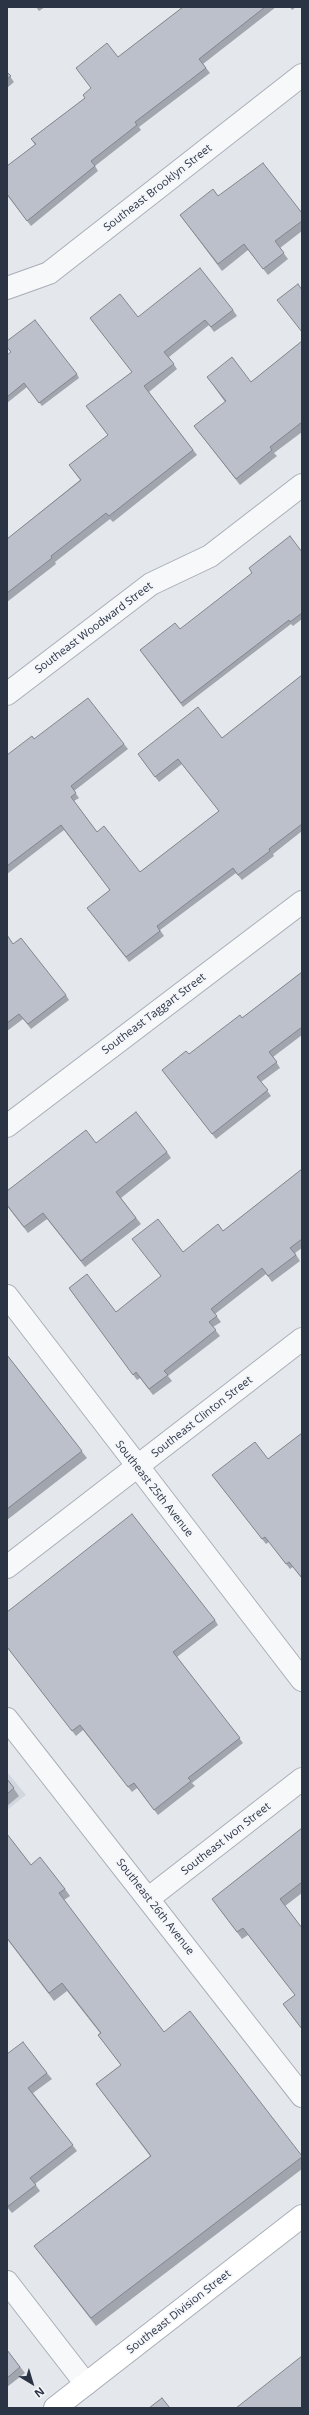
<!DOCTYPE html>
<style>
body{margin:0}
#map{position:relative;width:309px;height:2415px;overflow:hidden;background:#e4e7ec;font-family:"Open Sans",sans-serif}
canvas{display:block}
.frame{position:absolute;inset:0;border:8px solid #2b3445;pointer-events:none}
.north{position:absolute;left:12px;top:2363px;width:40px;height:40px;-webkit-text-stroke:3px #f4f6f9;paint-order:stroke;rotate:142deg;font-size:11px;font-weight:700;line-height:16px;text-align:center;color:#2b3445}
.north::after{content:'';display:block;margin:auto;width:14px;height:18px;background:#2b3445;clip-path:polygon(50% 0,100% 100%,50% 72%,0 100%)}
</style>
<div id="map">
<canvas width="309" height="2415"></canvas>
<div class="frame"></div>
<div class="north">N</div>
</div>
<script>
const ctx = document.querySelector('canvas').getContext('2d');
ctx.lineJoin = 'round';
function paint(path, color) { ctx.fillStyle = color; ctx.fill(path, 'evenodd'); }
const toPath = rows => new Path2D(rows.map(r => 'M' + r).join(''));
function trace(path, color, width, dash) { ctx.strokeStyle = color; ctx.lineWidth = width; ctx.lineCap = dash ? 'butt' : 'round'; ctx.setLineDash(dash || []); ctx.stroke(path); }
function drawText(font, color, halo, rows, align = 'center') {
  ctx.font = font + ' "Open Sans",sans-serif'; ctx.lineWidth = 3.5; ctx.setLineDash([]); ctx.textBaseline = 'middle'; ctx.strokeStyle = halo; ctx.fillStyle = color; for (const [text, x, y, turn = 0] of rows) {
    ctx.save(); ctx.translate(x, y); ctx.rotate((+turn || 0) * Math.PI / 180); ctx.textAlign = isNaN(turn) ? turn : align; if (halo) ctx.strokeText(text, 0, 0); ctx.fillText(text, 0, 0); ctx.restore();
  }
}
const built = toPath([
 [7,1772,26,1795,7,1810]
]);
const minor = toPath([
 [7,288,49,273,302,75],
 [7,694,151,584,210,556,302,485],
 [7,1126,302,902],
 [7,1296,302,1680],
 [7,1567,302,1339],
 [149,1898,302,1779],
 [7,2282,86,2384]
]);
const tertiary = toPath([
 [7,1719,302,2096]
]);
const secondary = toPath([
 [55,2408,302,2216]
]);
const wall = toPath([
 [36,7,45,7,39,11],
 [183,7,276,7,203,64,210,73,139,127,141,130,95,166,98,171,31,226,7,195,7,166,35,145,31,139,85,98,91,88,118,57],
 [290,7,296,7,292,10],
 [7,72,14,82,7,88],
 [218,196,302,213,302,231,280,248,288,259,268,275,248,250,222,271,180,215],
 [233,310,237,316,214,332,209,325,169,357,177,369,149,392,197,455,113,522,110,519,55,562,56,564,7,602,7,539,80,480,69,465,108,435,86,406,132,372,90,318,138,317],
 [302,341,302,432,274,453,277,456,240,485,194,426,225,402,207,377,251,382],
 [7,355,77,374,79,378,42,406,27,387,7,403],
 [302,552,302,619,293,626,291,624,183,707,143,654,180,629],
 [302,675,302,831,273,854,274,856,242,880,236,873,160,930,164,936,129,962,87,908,110,890,64,830,7,874,7,755,34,739,124,744,128,749,74,791,79,798,74,801,97,832,140,872,219,811,182,764,159,782,138,754,222,738],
 [7,935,13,944,66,995,69,1000,31,1029,23,1019,7,1031],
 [302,972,302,1035,273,1057,280,1068,261,1082,271,1096,216,1139,162,1070,189,1054,242,1018],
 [96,1143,167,1152,171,1158,121,1198,141,1224,85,1267,47,1219,28,1233,7,1206,7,1191],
 [302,1169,302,1248,295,1253,300,1261,272,1282,266,1274,215,1314,221,1322,213,1327,220,1336,168,1376,172,1381,153,1395,140,1378,137,1380,69,1288,116,1312,161,1277,183,1252,223,1231],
 [7,1355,87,1458,7,1520],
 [302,1433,302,1579,293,1567,290,1569,269,1542,266,1544,212,1475,268,1459],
 [7,1612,215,1620,218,1625,177,1657,243,1743,192,1783,195,1786,158,1815,137,1788,132,1792,83,1730,76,1736,7,1647],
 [7,1779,19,1796,7,1806],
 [302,1828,302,1893,285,1906,302,1928,302,2029,283,2004,295,1995,248,1935,242,1939,212,1899],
 [7,1834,31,1865,65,1889,70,1896,64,1900,164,2032,302,2156,302,2169,96,2326,34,2246,150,2156,96,2084,121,2065,98,2035,100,2033,67,1991,54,2001,7,1939],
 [7,2054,47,2073,52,2079,33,2093,77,2151,35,2184,40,2191,12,2213,7,2207],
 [7,2350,25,2373,7,2387]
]);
const building = toPath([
 [183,7,265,7,199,59,206,68,135,122,137,125,91,161,95,166,27,221,7,194,7,166,36,144,31,139,85,98,83,95,91,88,76,68,107,43,118,57,183,7],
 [7,72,11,76,7,79,7,72],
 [263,163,302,213,302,221,275,241,284,253,263,269,244,244,218,264,180,215,213,189,218,196,263,163],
 [200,268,233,310,211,327,205,320,164,352,174,364,144,386,193,450,109,516,106,513,51,556,52,558,7,593,7,539,81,480,69,465,108,435,86,406,132,372,90,318,120,294,138,317,200,268],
 [298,284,302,290,302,332,277,300,298,284],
 [35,320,77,374,39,403,24,383,7,397,7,355,11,352,7,347,7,341,35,320],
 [302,341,302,422,270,447,272,450,236,479,194,426,226,401,207,377,232,357,251,382,302,341],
 [290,536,302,552,302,613,290,622,289,620,181,703,140,650,175,623,180,629,252,573,249,568,290,536],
 [302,675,302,824,269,849,270,851,238,875,233,868,157,926,160,931,126,957,87,908,110,890,61,825,7,866,7,755,32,736,34,739,88,698,124,744,71,786,76,793,71,797,97,832,104,826,140,872,219,811,178,759,155,777,138,754,198,707,222,738,302,675],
 [7,935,13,944,21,938,66,995,28,1024,19,1014,7,1023,7,935],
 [302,972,302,1027,269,1052,277,1062,257,1077,268,1090,212,1134,162,1070,186,1051,189,1054,240,1015,242,1018,302,972],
 [136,1112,167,1152,116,1192,136,1218,81,1261,43,1213,24,1227,7,1205,7,1191,86,1130,96,1143,136,1112],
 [302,1169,302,1239,290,1248,296,1255,268,1276,262,1268,211,1309,217,1316,209,1322,216,1330,164,1371,168,1375,149,1389,136,1372,133,1375,69,1288,87,1274,116,1312,161,1276,132,1239,158,1219,183,1252,218,1224,223,1231,302,1169],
 [7,1355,82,1451,7,1509,7,1355],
 [302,1433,302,1578,289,1562,286,1564,265,1537,262,1539,212,1475,255,1442,268,1459,302,1433],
 [132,1514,215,1620,173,1652,240,1738,188,1778,191,1781,154,1810,134,1783,128,1787,80,1725,72,1731,7,1647,7,1612,132,1514],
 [7,1779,14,1788,7,1794,7,1779],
 [302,1828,302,1882,280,1899,302,1928,302,2029,283,2004,295,1995,243,1928,237,1932,212,1899,302,1828],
 [7,1834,31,1865,40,1857,65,1889,59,1893,164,2032,190,2011,302,2156,302,2157,91,2318,34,2246,151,2156,96,2084,121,2065,98,2035,101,2033,62,1983,49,1993,7,1938,7,1834],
 [23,2042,47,2073,28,2088,73,2145,30,2178,36,2185,7,2207,7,2054,23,2042],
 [7,2350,20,2367,7,2378,7,2350],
 [302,2356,302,2408,236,2408,302,2356],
 [162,2398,170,2408,149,2408,162,2398]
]);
const streetNames = [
 ["Southeast Brooklyn Street",158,188,-38],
 ["Southeast Woodward Street",94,628,-37],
 ["Southeast Taggart Street",154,1014,-37],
 ["Southeast Clinton Street",202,1417,-38],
 ["Southeast 25th Avenue",154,1489,52],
 ["Southeast Ivon Street",226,1839,-38],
 ["Southeast 26th Avenue",155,1907,52],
 ["Southeast Division Street",179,2312,-38]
];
paint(built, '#d2d6de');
trace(minor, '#a9aeb7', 24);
trace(tertiary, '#a9aeb7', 24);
trace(secondary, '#a9aeb7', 24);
trace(minor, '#f7f8fa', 22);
trace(tertiary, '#f7f8fa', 22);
trace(secondary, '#fff', 22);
paint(wall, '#a1a5ae');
paint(building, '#bbc0ca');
trace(building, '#83868d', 1);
drawText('11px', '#2b3445', '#f4f6f9', streetNames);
</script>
